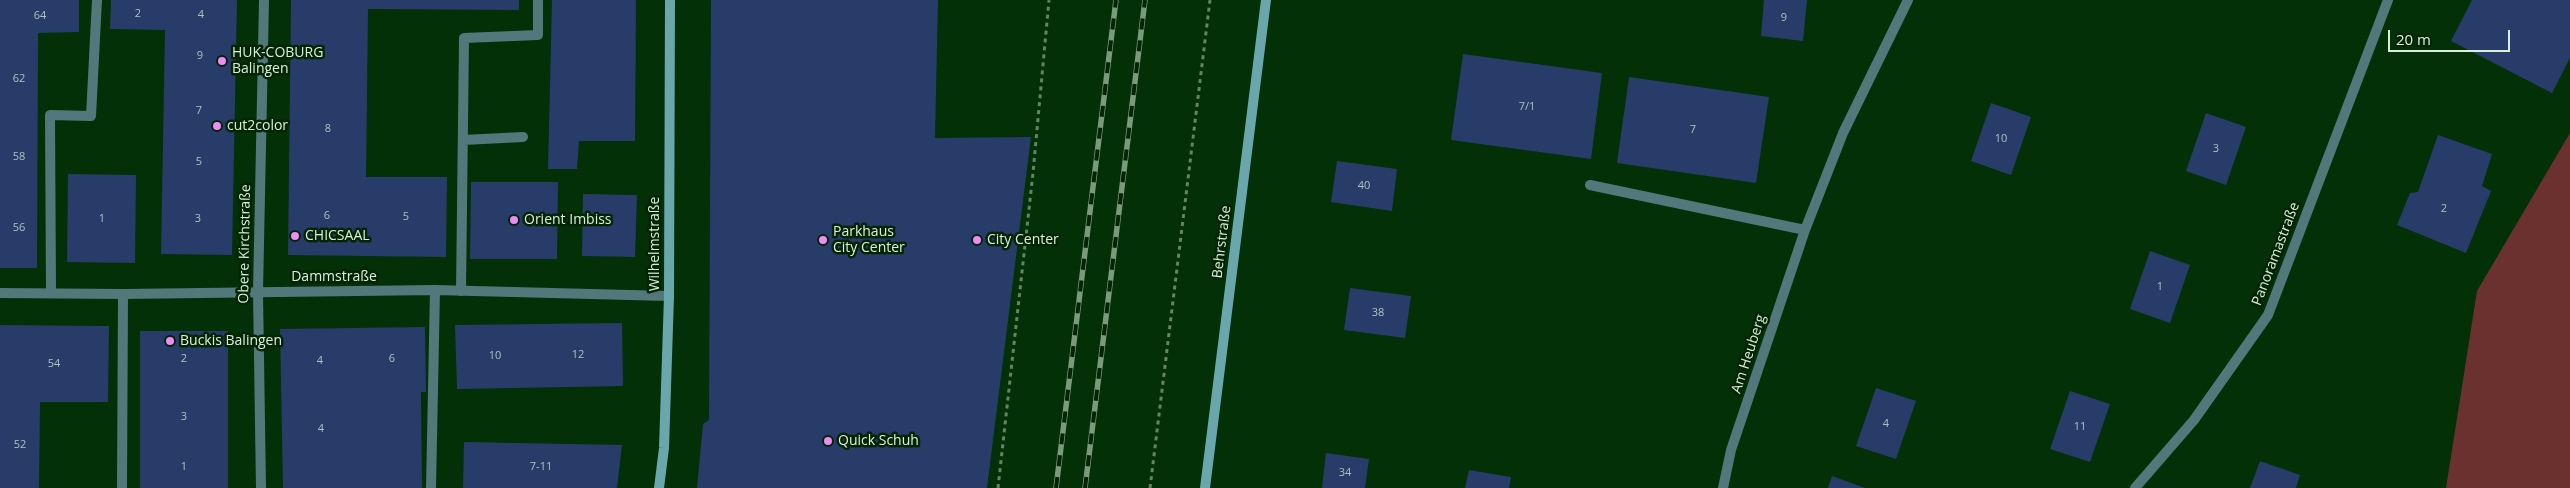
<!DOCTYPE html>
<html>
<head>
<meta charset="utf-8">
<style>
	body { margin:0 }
	#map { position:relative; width:2570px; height:488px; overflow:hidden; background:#033006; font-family:"Open Sans",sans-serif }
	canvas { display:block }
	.scale { position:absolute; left:2388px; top:30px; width:122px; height:22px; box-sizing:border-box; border:2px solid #d9f0d7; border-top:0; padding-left:6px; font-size:15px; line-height:18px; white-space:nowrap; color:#d9f0d7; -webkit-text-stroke:4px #042406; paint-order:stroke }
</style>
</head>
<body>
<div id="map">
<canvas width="2570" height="488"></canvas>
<div class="scale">20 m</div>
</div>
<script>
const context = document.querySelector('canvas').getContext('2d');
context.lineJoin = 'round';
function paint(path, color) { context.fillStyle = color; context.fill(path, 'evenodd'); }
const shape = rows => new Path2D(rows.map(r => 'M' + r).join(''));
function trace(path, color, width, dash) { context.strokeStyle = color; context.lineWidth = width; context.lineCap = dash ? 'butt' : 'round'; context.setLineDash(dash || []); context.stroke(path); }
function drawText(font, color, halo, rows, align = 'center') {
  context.font = font + ' "Open Sans",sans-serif'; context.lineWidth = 5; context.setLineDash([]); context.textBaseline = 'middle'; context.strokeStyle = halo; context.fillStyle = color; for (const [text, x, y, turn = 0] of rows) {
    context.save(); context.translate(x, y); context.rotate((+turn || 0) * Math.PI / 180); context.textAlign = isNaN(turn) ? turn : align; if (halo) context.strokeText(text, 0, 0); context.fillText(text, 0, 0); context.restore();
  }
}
const green = shape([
	[2570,133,2570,488,2446,488,2477,291]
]);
const building = shape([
	[0,0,79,0,79,32,38,33,37,268,0,268],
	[111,0,237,0,232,255,161,254,165,30,110,29],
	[291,0,519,0,519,10,368,9,366,177,447,177,446,257,288,255],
	[552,0,636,0,635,141,579,141,577,169,548,169],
	[711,0,938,0,935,138,1031,137,987,488,697,488,703,424,709,420],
	[1764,0,1807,0,1803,41,1761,36],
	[2472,0,2570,0,2570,58,2552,93,2451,41],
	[1463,54,1602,73,1591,159,1451,140],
	[1629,77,1769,97,1756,183,1617,163],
	[1991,103,2031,117,2011,175,1971,161],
	[2206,113,2246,127,2226,185,2186,171],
	[2438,135,2492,154,2482,186,2491,191,2466,253,2397,225,2410,193,2418,192],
	[1337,161,1397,169,1392,211,1331,202],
	[68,174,136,175,135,263,67,262],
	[471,182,558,182,557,259,470,259],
	[583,194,637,195,635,257,582,256],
	[2150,251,2190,265,2170,323,2130,309],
	[1350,288,1411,296,1405,338,1344,330],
	[622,323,623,386,457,389,455,325],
	[0,325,109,326,108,402,40,402,39,488,0,488],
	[425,327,426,392,421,392,422,488,283,488,280,329],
	[140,331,228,331,228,488,140,488],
	[1876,388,1916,401,1896,459,1856,446],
	[2070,391,2110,404,2090,462,2050,449],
	[464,442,622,445,617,488,463,488],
	[1326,453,1369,459,1365,488,1322,488],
	[2260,461,2300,475,2296,488,2250,488],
	[1469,470,1511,477,1509,488,1465,488],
	[1832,476,1865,488,1828,488]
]);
const path = shape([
	[998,488,1033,173,1049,0],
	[1150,488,1210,0]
]);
const lane = shape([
	[463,140,523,137],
	[461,291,464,38,538,35,538,0],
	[51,292,50,115,91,116,97,0],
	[122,488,123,294],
	[431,488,435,290]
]);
const street = shape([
	[1590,185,1805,230],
	[0,293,123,294,435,290,669,296],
	[261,488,258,292,264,0],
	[1723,488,1731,450,1805,230,1843,133,1908,0],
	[2135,488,2194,420,2268,315,2388,0]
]);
const secondary = shape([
	[659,488,664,448,669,296,670,0],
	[1205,488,1266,0]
]);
const rail = shape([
	[1056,488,1116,0],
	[1085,488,1145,0]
]);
const markers = [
	[222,61,5,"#ee8bf7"],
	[217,126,5,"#ee8bf7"],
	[514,220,5,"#ee8bf7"],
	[295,236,5,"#ee8bf7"],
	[823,240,5,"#ee8bf7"],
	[977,240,5,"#ee8bf7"],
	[170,341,5,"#ee8bf7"],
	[828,441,5,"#ee8bf7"]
];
const numberNames = [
	["2",138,14],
	["4",201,15],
	["64",40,16],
	["9",1784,18],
	["9",200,56],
	["62",19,79],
	["7/1",1527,107],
	["7",199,111],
	["8",328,129],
	["7",1693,130],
	["10",2001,139],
	["3",2216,149],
	["58",19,157],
	["5",199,162],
	["40",1364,186],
	["2",2444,209],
	["6",327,216],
	["5",406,217],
	["1",102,219],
	["3",198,219],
	["56",19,228],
	["1",2160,287],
	["38",1378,313],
	["12",578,355],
	["10",495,356],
	["2",184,359],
	["6",392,359],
	["4",320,361],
	["54",54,364],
	["3",184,417],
	["4",1886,424],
	["11",2080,427],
	["4",321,429],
	["52",20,445],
	["1",184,467],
	["7-11",541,467],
	["34",1345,473]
];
const poiNames = [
	["HUK-COBURG",232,53],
	["Balingen",232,69],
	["cut2color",227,126],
	["Orient Imbiss",524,220],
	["Parkhaus",833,232],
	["City Center",833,248],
	["CHICSAAL",305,236],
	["City Center",987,240],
	["Buckis Balingen",180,341],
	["Quick Schuh",838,441]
];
const streetNames = [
	["Behrstraße",1222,242,-83],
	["Obere Kirchstraße",245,244,-89],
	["Wilhelmstraße",655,244,-90],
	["Panoramastraße",2276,254,-69],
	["Dammstraße",334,277],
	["Am Heuberg",1749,354,-72]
];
paint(green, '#6b312f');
paint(building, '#273c69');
trace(path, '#628563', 3, [4, 4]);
trace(lane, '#53787c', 10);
trace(street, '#53787c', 10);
trace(secondary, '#6aa7ad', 10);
trace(rail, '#7a9b7a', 5.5);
trace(rail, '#042406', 4, [11]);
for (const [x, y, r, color] of markers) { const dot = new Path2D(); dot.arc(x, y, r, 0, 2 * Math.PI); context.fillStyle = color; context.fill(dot); trace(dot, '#042406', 2); }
drawText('11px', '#acc3bc', null, numberNames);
drawText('14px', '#d9f0d7', '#042406', poiNames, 'left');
drawText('14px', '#d9f0d7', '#042406', streetNames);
</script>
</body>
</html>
